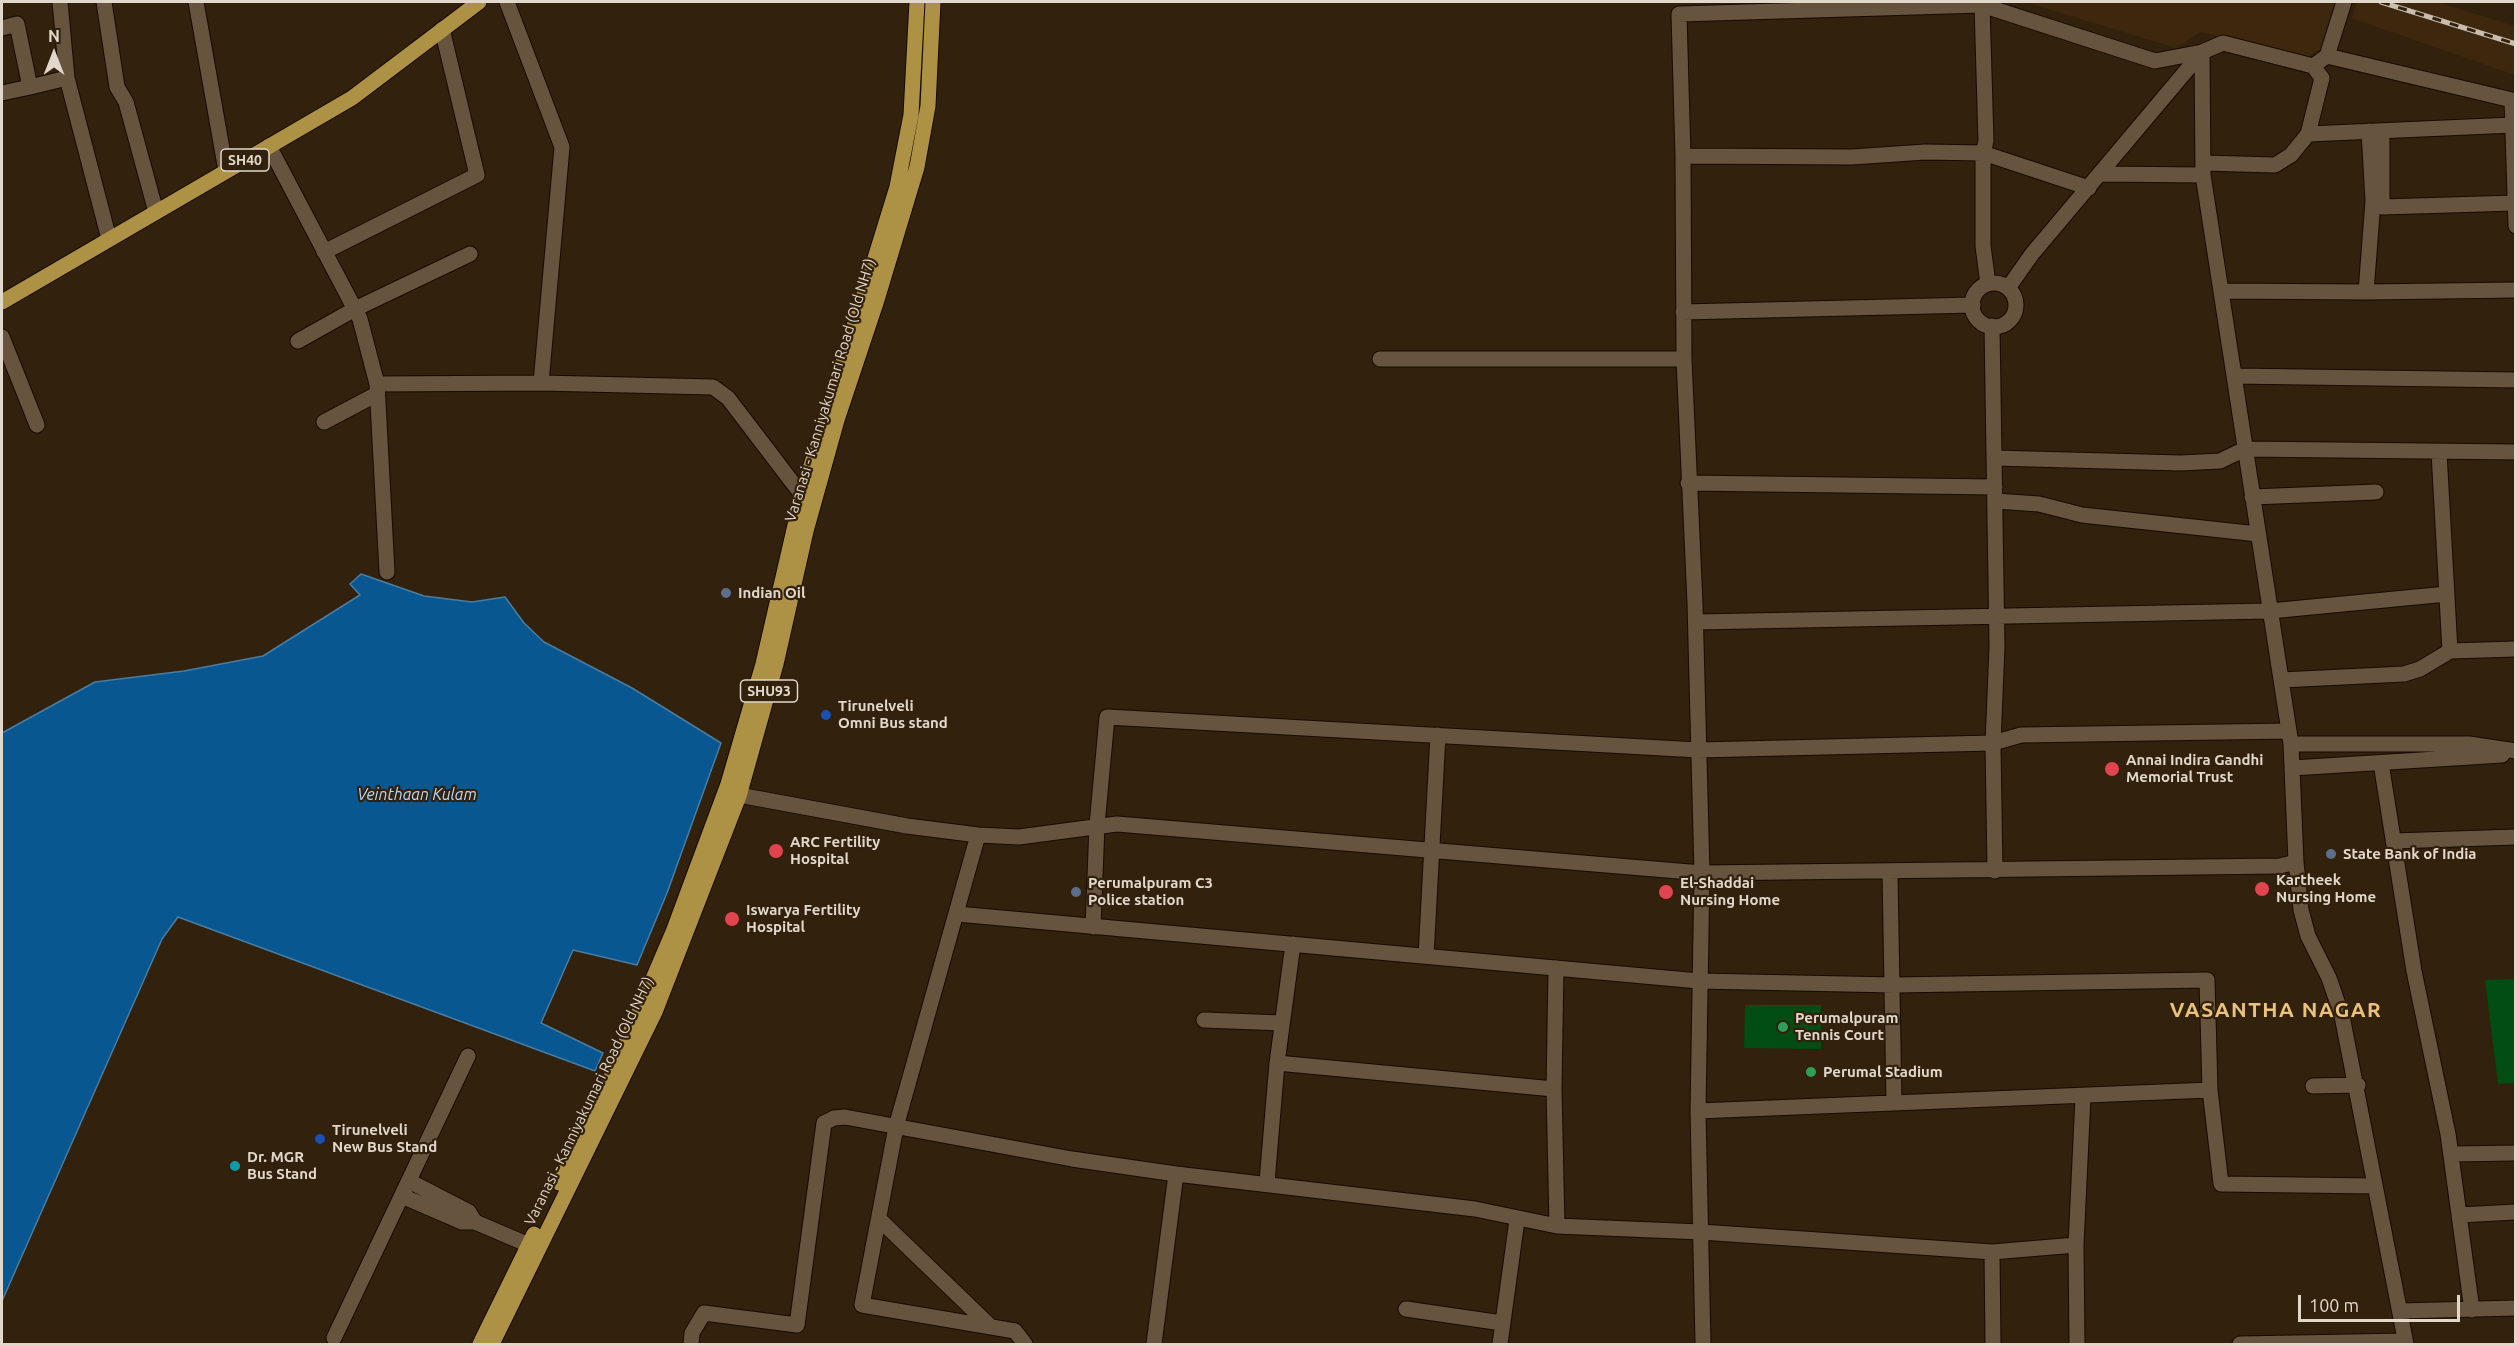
<!DOCTYPE html>
<html>
<head>
<meta charset="utf-8">
<style>
	body { margin:0 }
	#map { position:relative; width:2517px; height:1346px; overflow:hidden; background:#32210d; font-family:Ubuntu,sans-serif }
	canvas { display:block }
	.frame { position:absolute; inset:0; border:3px solid #e2d7cb; pointer-events:none }
	.north { position:absolute; left:24px; top:24px; width:60px; height:60px; -webkit-text-stroke:4px #32210d; paint-order:stroke; rotate:0deg; font-size:16px; font-weight:700; line-height:24px; text-align:center; color:#e2d7cb }
	.north::after { content:''; display:block; margin:auto; width:21px; height:27px; background:#e2d7cb; clip-path:polygon(50% 0,100% 100%,50% 72%,0 100%) }
	.scale { position:absolute; left:2298px; top:1295px; width:162px; height:27px; box-sizing:border-box; border:3px solid #e2d7cb; border-top:0; padding-left:8px; font-size:18px; line-height:21px; white-space:nowrap; color:#e2d7cb; -webkit-text-stroke:4px #32210d; paint-order:stroke }
</style>
</head>
<body>
<div id="map">
<canvas width="2517" height="1346"></canvas>
<div class="frame"></div>
<div class="north">N</div>
<div class="scale">100 m</div>
</div>
<script>
const context = document.querySelector('canvas').getContext('2d');
context.lineJoin = 'round';
function paint(path, color) { context.fillStyle = color; context.fill(path, 'evenodd'); }
const shape = rows => new Path2D(rows.map(r => 'M' + r).join(''));
function trace(path, color, width, dash) { context.strokeStyle = color; context.lineWidth = width; context.lineCap = dash ? 'butt' : 'round'; context.setLineDash(dash || []); context.stroke(path); }
function drawText(font, color, halo, rows, align = 'center') {
  context.font = font + ' Ubuntu,sans-serif'; context.lineWidth = 4.5; context.setLineDash([]); context.textBaseline = 'middle'; context.strokeStyle = halo; context.fillStyle = color; for (const [text, x, y, turn = 0] of rows) {
    context.save(); context.translate(x, y); context.rotate((+turn || 0) * Math.PI / 180); context.textAlign = isNaN(turn) ? turn : align; if (halo) context.strokeText(text, 0, 0); context.fillText(text, 0, 0); context.restore();
  }
}
const built = shape([
	[2025,2,2337,2,2322,48,2308,57,2200,32,2176,48],
	[2358,2,2437,2,2515,26,2515,75,2351,18]
]);
const green = shape([
	[2515,979,2515,1083,2498,1084,2485,980],
	[1745,1005,1821,1005,1821,1049,1744,1048]
]);
const water = shape([
	[361,574,424,596,472,602,505,597,524,623,544,642,632,688,721,743,667,893,637,965,573,950,541,1023,603,1053,595,1071,178,917,162,939,2,1301,2,733,95,682,184,671,263,656,360,595,350,584,361,574]
]);
const minor = shape([
	[60,2,67,78],
	[104,2,117,87,126,102,156,212],
	[196,2,226,171],
	[1982,5,1986,141,1983,153,1983,246,1988,284],
	[2,28,17,24,30,87,67,78,109,239],
	[2327,56,2516,101],
	[2313,66,2322,78,2308,134,2513,125],
	[2,93,30,87],
	[2512,100,2516,226],
	[2382,131,2382,207,2515,203],
	[269,146,360,319,377,384,387,572],
	[1683,156,1852,157,1925,152,1983,153,2089,188],
	[2203,163,2275,165,2291,155,2308,134],
	[2100,174,2203,175],
	[324,252,477,175,442,29],
	'1972 305a22 22 0 1 1 44 0a22 22 0 1 1-44 0Z',
	[2008,288,2032,254,2202,52,2223,43,2313,66,2327,56,2344,2],
	[2221,291,2366,292,2373,201,2369,131],
	[2366,292,2516,290],
	[1683,312,1973,305],
	[1992,326,1997,647,1993,743,1995,871],
	[2,337,37,425],
	[298,341,355,309,470,254],
	[1380,359,1684,359],
	[2234,376,2516,380],
	[541,383,713,387,728,398,802,495,812,501],
	[377,384,541,383,562,147,507,2],
	[324,422,377,394],
	[2439,452,2450,651,2516,649],
	[1994,458,2181,463,2220,461,2245,449,2516,452],
	[1688,483,1995,487],
	[2252,497,2376,492],
	[1995,501,2039,504,2082,515,2258,534],
	[1696,622,2270,611,2447,594],
	[2281,680,2404,674,2420,669,2450,651],
	[2291,744,2469,744,2516,751],
	[2381,763,2414,971,2448,1134,2472,1310],
	[2292,768,2502,755],
	[728,793,907,826,978,835,1019,837,1117,824,1702,873,2280,866,2296,862],
	[978,835,896,1127,862,1305,1015,1331,1025,1344],
	[2393,841,2516,837],
	[1890,873,1894,1103],
	[957,914,1699,981,1894,985,2207,980,2210,1090,2221,1184,2375,1186],
	[1093,927,1097,825,1107,717,1698,750,1993,743,2021,735,2289,731],
	[1426,956,1438,735],
	[1556,968,1554,1089,1557,1226],
	[1204,1020,1282,1023],
	[1277,1063,1554,1089],
	[2313,1086,2358,1085],
	[1698,1111,2210,1090],
	[2451,1154,2516,1153],
	[409,1181,469,1212,475,1222],
	[1267,1182,1277,1063,1293,944],
	[402,1196,462,1222,475,1222,529,1245],
	[2459,1215,2516,1212],
	[879,1219,991,1327],
	[1992,1252,2076,1245],
	[1406,1309,1502,1323],
	[2400,1311,2516,1308],
	[334,1338,468,1056],
	[691,1344,692,1333,704,1313,797,1325,824,1123,834,1118,845,1117,1072,1159,1176,1174],
	[1154,1344,1176,1174,1475,1209,1557,1226,1701,1232,1992,1252,1993,1344],
	[1500,1344,1517,1220],
	[1703,1344,1698,1111,1702,873,1695,603,1684,359,1683,156,1679,14,1982,5,2155,61,2202,52,2203,175,2291,744,2296,862,2301,910,2308,936,2329,978,2342,1016,2406,1344],
	[2077,1344,2076,1245,2083,1097],
	[2240,1344,2405,1341]
]);
const major = shape([
	[2,302,352,98,479,2],
	[559,1183,611,1077,673,932,728,784,763,664,802,495,897,187,911,115,917,2],
	[480,1344,534,1234],
	[492,1344,655,1012,739,796,776,664,806,531,837,420,876,303,917,167,928,106,933,2]
]);
const rail = shape([
	[2381,2,2516,44]
]);
const markers = [
	[726,593,6,"#5c6f8a"],
	[826,715,6,"#1a4fb4"],
	[2112,769,8,"#e0444e"],
	[776,851,8,"#e0444e"],
	[2331,854,6,"#5c6f8a"],
	[2262,889,8,"#e0444e"],
	[1076,892,6,"#5c6f8a"],
	[1666,892,8,"#e0444e"],
	[732,919,8,"#e0444e"],
	[1783,1027,6,"#2e9e5b"],
	[1811,1072,6,"#2e9e5b"],
	[320,1139,6,"#1a4fb4"],
	[235,1166,6,"#0f9aa8"]
];
const shields = [
	[245,160,48],
	[769,691,57]
];
const shieldNames = [
	["SH40",245,160],
	["SHU93",769,691]
];
const streetNames = [
	["Varanasi - Kanniyakumari Road (Old NH7)",830,390,-73],
	["Varanasi - Kanniyakumari Road (Old NH7)",589,1101,-64]
];
const poiNames = [
	["Indian Oil",738,593],
	["Tirunelveli",838,706],
	["Omni Bus stand",838,723],
	["Annai Indira Gandhi",2126,760],
	["Memorial Trust",2126,777],
	["ARC Fertility",790,842],
	["Hospital",790,859],
	["State Bank of India",2343,854],
	["Kartheek",2276,880],
	["Nursing Home",2276,897],
	["Perumalpuram C3",1088,883],
	["Police station",1088,900],
	["El-Shaddai",1680,883],
	["Nursing Home",1680,900],
	["Iswarya Fertility",746,910],
	["Hospital",746,927],
	["Perumalpuram",1795,1018],
	["Tennis Court",1795,1035],
	["Perumal Stadium",1823,1072],
	["Tirunelveli",332,1130],
	["New Bus Stand",332,1147],
	["Dr. MGR",247,1157],
	["Bus Stand",247,1174]
];
const waterNames = [
	["Veinthaan Kulam",417,795]
];
const districtNames = [
	["VASANTHA NAGAR",2276,1010]
];
paint(built, '#3d280d');
paint(green, '#014d13');
paint(water, '#085790');
trace(water, '#497da2', 1.5);
trace(minor, '#190a00', 17);
trace(major, '#190a00', 17);
trace(minor, '#67543f', 15);
trace(major, '#ad9246', 15);
trace(rail, '#c9bdaf', 5);
trace(rail, '#32210d', 3, [9]);
for (const [x, y, r, color] of markers) { const dot = new Path2D(); dot.arc(x, y, r, 0, 2 * Math.PI); context.fillStyle = color; context.fill(dot); trace(dot, '#32210d', 2); }
for (const [x, y, w] of shields) { const box = new Path2D(); box.roundRect(x - w / 2, y - 11, w, 22, 4.5); context.fillStyle = '#32210d'; context.fill(box); trace(box, '#e2d7cb', 1.5); }
drawText('bold 14px', '#e2d7cb', null, shieldNames);
drawText('15px', '#e2d7cb', '#32210d', streetNames);
drawText('bold 15px', '#e2d7cb', '#32210d', poiNames, 'left');
drawText('italic 16px', '#b7d9fa', '#32210d', waterNames);
context.letterSpacing = '1.5px';
drawText('bold 21px', '#eac27c', '#32210d', districtNames);
context.letterSpacing = '0px';
</script>
</body>
</html>
